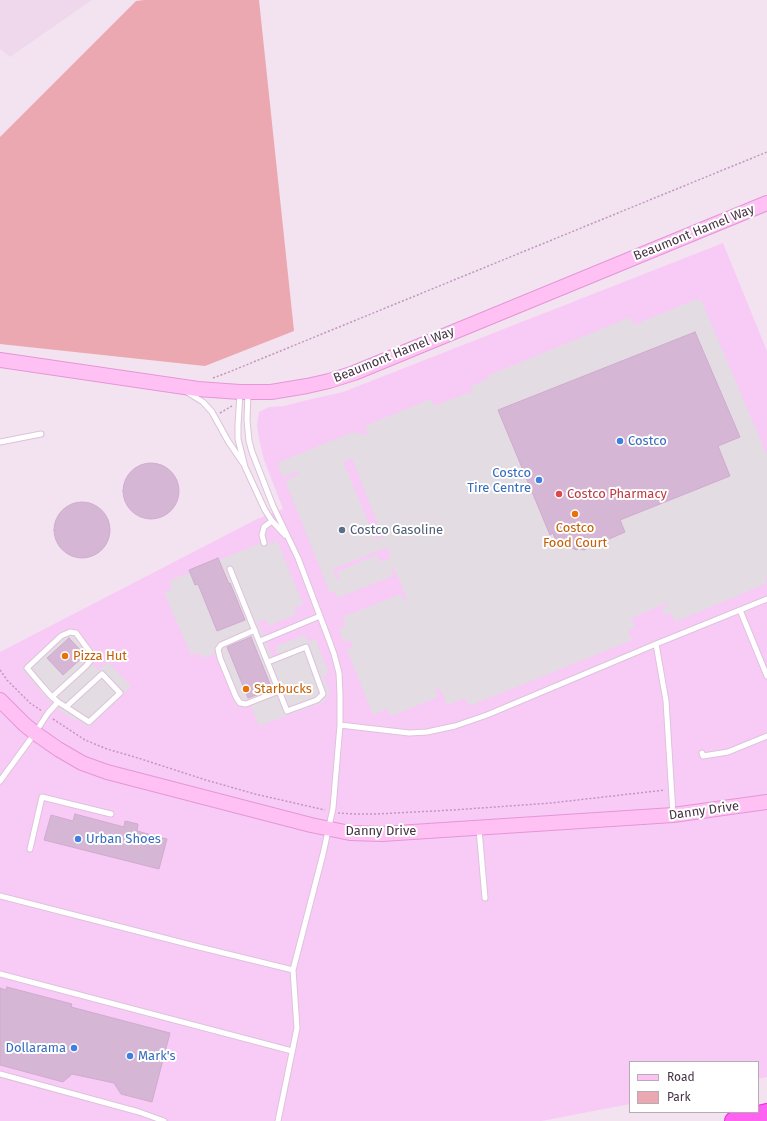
<!DOCTYPE html>
<html>
<head>
<meta charset="utf-8">
<style>
	body { margin:0 }
	#map { position:relative; width:767px; height:1121px; overflow:hidden; background:#f3e3f1; font-family:"Fira Sans",sans-serif }
	canvas { display:block }
	.legend { position:absolute; left:629px; top:1061px; width:130px; height:52px; box-sizing:border-box; background:#fff; border:1px solid #b5adb5; margin:0; padding:5px 7px; list-style:none; font-size:12px; color:#453345 }
	.legend li { display:flex; align-items:center; gap:8px; height:20px }
	.legend b { width:20px; border:1px solid #b5adb5 }
</style>
</head>
<body>
<div id="map">
<canvas width="767" height="1121"></canvas>
<ul class="legend">
<li><b style="height:5px;background:#ffc1f4"></b>Road</li>
<li><b style="height:11px;background:#eba8b0"></b>Park</li>
</ul>
</div>
<script>
const context = document.querySelector('canvas').getContext('2d');
context.lineJoin = 'round';
function paint(path, color) { context.fillStyle = color; context.fill(path, 'evenodd'); }
const shape = rows => new Path2D(rows.map(r => 'M' + r).join(''));
function trace(path, color, width, dash) { context.strokeStyle = color; context.lineWidth = width; context.lineCap = dash ? 'butt' : 'round'; context.setLineDash(dash || []); context.stroke(path); }
function drawText(font, color, halo, rows, align = 'center') {
  context.font = font + ' "Fira Sans",sans-serif'; context.lineWidth = 4; context.setLineDash([]); context.textBaseline = 'middle'; context.strokeStyle = halo; context.fillStyle = color; for (const [text, x, y, turn = 0] of rows) {
    context.save(); context.translate(x, y); context.rotate((+turn || 0) * Math.PI / 180); context.textAlign = isNaN(turn) ? turn : align; if (halo) context.strokeText(text, 0, 0); context.fillText(text, 0, 0); context.restore();
  }
}
const residential = shape([
	[0,0,92,0,10,57,0,49]
]);
const commercial = shape([
	[723,243,767,351,767,1077,758,1079,758,1062,630,1062,630,1104,542,1121,0,1121,0,652,257,519,283,509,264,460,259,439,257,425,259,412,269,407,284,406,303,401,343,392]
]);
const green = shape([
	[144,0,259,0,294,331,205,366,0,344,0,137,136,1]
]);
const parking = shape([
	[697,299,701,300,767,455,767,576,766,577,767,583,675,622,672,613,665,615,662,608,668,606,667,603,631,618,635,628,628,631,632,640,469,706,465,698,447,705,442,692,438,689,435,690,438,697,391,716,387,709,373,715,347,650,353,647,350,640,344,642,339,628,346,626,343,617,401,594,403,600,407,598,394,568,391,569,393,576,337,598,335,591,330,593,287,485,287,481,289,479,299,474,297,471,283,477,277,463,353,432,364,435,368,434,365,426,431,399,434,406,473,391,471,386,488,379,487,376,631,317,634,325],
	[352,458,383,537,377,539,375,538,343,462],
	[385,548,388,549,391,558,380,562,377,555,337,572,339,579,337,580,333,569],
	[268,540,270,544,277,541,303,604,294,608,297,614,268,626,265,619,257,622,272,657,278,655,275,647,305,635,308,642,315,639,329,673,323,676,329,690,329,695,323,702,259,726,251,705,243,707,239,707,236,703,216,653,202,658,199,652,191,655,164,592,172,589,169,581],
	[66,630,73,630,79,633,94,650,95,656,93,662,92,664,98,670,108,662,131,686,90,727,61,712,45,696,22,669,61,632]
]);
const building = shape([
	[695,332,740,437,718,446,730,476,620,520,625,532,584,550,578,548,577,550,561,544,562,541,555,539,553,533,550,535,498,410,695,332],
	'123 491a28 28 0 1 1 56 0a28 28 0 1 1-56 0Z',
	'54 530a28 28 0 1 1 56 0a28 28 0 1 1-56 0Z',
	[218,558,229,584,230,583,245,620,217,631,198,584,195,585,189,570,218,558],
	[251,637,272,689,248,698,227,647,251,637],
	[69,638,85,655,63,675,47,658,69,638],
	[75,814,124,827,125,821,138,824,137,831,167,839,159,869,44,840,51,815,73,821,75,814],
	[7,987,72,1004,71,1007,170,1033,152,1102,121,1094,114,1083,72,1074,63,1082,0,1065,0,988,6,990,7,987]
]);
const path = shape([
	[213,378,229,372,767,152],
	[220,413,232,406],
	[0,670,7,680,30,703,42,711],
	[53,719,85,740,107,749,138,758,206,780,255,794,325,810],
	[338,813,354,814,376,814,453,810,551,803,665,790]
]);
const lane = shape([
	[187,392,203,402,212,412,228,441,243,463],
	[240,393,238,425,238,439,245,467,265,510,272,521,285,535],
	[248,393,247,420,249,441,252,452,273,506,298,558,329,640,334,654,339,673,340,694,340,725,333,808,323,854,293,970,297,1028,278,1121],
	[0,442,41,434],
	[264,543,262,535,264,527,272,521],
	[230,569,287,711,317,700,323,694,306,647,268,662],
	[740,610,767,676],
	[255,630,221,645,218,649,220,658,236,697,240,703,246,704,279,691],
	[260,641,320,616],
	[656,644,666,701,673,814],
	[52,697,86,666,91,660,90,652,76,633,70,632,61,636,27,668,43,687,52,697,58,702],
	[340,725,409,733,427,732,455,726,487,715,656,644,767,599],
	[702,753,703,756,728,752,767,736],
	[0,781,35,733,48,713,58,702,66,707,89,722,120,693,102,674,66,707],
	[479,829,485,898],
	[30,849,42,797,111,814],
	[0,896,195,946,293,970],
	[0,974,292,1051],
	[0,1074,139,1112,164,1121]
]);
const secondary = shape([
	[0,360,198,389,240,392,271,392,307,386,329,381,354,373,767,203],
	[0,700,24,724,35,733,58,749,82,763,107,772,311,825,350,833,382,834,673,815,767,802]
]);
const highway = shape([
	[734,1121,767,1113]
]);
const markers = [
	[620,441,4,"#3f7fe0"],
	[539,480,4,"#3f7fe0"],
	[559,494,4,"#e0444e"],
	[575,514,4,"#e8710a"],
	[342,530,4,"#5c6f8a"],
	[65,656,4,"#e8710a"],
	[246,689,4,"#e8710a"],
	[78,839,4,"#3f7fe0"],
	[74,1048,4,"#3f7fe0"],
	[130,1056,4,"#3f7fe0"]
];
const streetNames = [
	["Beaumont Hamel Way",694,233,-22],
	["Beaumont Hamel Way",394,355,-22],
	["Danny Drive",704,811,-8],
	["Danny Drive",381,831]
];
const shopNames = [
	["Costco",628,441],
	["Costco",531,473,"right"],
	["Tire Centre",531,488,"right"],
	["Urban Shoes",86,839],
	["Dollarama",66,1048,"right"],
	["Mark's",138,1056]
];
const healthNames = [
	["Costco Pharmacy",567,494]
];
const foodNames = [
	["Costco",575,528,"center"],
	["Food Court",575,543,"center"],
	["Pizza Hut",73,656],
	["Starbucks",254,689]
];
const serviceNames = [
	["Costco Gasoline",350,530]
];
paint(residential, '#efd7ec');
paint(commercial, '#f8cbf7');
paint(green, '#eba8b0');
paint(parking, '#e3dce3');
paint(building, '#d5b7d5');
trace(building, '#d1aad0', 1);
trace(lane, '#ddc2db', 7);
trace(secondary, '#e496d7', 16);
trace(highway, '#ea26df', 20);
trace(path, '#c295bf', 1.5, [2, 2]);
trace(lane, '#fff', 5);
trace(secondary, '#ffc1f4', 14);
trace(highway, '#ff62f1', 18);
for (const [x, y, r, color] of markers) { const dot = new Path2D(); dot.arc(x, y, r, 0, 2 * Math.PI); context.fillStyle = color; context.fill(dot); trace(dot, '#fff', 1.5); }
drawText('13px', '#453345', '#fff', streetNames);
drawText('13px', '#366cbe', '#fff', shopNames, 'left');
drawText('13px', '#be3a42', '#fff', healthNames, 'left');
drawText('13px', '#c56008', '#fff', foodNames, 'left');
drawText('13px', '#4e5e75', '#fff', serviceNames, 'left');
</script>
</body>
</html>
